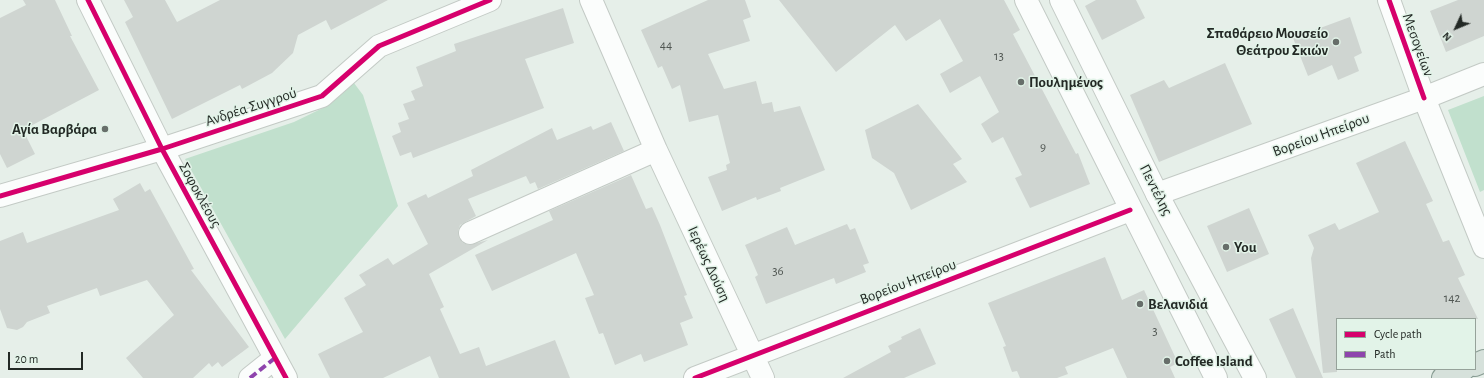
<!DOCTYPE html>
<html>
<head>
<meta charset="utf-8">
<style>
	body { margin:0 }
	#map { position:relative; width:1484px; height:378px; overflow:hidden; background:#e6efe9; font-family:"Alegreya Sans",sans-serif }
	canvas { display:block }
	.legend { position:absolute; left:1336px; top:318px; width:140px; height:52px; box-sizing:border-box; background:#e2f3e8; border:1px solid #96a29a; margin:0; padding:5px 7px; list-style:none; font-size:12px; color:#232925 }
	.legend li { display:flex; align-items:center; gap:8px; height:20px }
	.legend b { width:20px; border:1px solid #96a29a }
	.north { position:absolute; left:1436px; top:8px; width:40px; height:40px; -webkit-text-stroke:3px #e2f3e8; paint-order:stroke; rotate:226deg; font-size:11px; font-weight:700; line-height:16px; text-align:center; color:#232925 }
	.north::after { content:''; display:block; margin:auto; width:14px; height:18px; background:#232925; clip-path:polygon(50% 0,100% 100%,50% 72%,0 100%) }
	.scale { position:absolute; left:8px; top:352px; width:75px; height:18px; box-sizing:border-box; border:2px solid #232925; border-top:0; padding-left:5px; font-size:12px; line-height:14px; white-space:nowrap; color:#232925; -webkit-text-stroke:3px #e2f3e8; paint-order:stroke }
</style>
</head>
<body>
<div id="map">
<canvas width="1484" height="378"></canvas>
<ul class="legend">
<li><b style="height:5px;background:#d6006c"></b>Cycle path</li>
<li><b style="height:5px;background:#8e44ad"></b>Path</li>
</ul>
<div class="north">N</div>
<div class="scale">20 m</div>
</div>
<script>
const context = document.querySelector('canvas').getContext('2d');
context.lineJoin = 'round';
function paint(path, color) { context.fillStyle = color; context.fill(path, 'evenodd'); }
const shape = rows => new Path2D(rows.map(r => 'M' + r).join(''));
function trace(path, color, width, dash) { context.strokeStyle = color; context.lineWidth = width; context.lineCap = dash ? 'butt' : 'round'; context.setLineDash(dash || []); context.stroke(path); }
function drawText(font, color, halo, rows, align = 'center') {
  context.font = font + ' "Alegreya Sans",sans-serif'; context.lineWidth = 3; context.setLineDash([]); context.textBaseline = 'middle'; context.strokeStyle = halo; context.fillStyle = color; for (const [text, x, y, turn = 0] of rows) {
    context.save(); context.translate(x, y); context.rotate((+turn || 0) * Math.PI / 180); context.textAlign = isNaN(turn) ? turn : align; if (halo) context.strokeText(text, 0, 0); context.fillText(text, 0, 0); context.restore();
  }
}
const green = shape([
	[354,83,363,95,398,206,285,339,185,159,294,122,329,105],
	[1484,96,1484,190,1480,192,1448,110]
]);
const building = shape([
	[23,0,55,0,72,36,70,36,99,90,23,130,35,154,7,168,0,154,0,18,26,5],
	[124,0,165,0,177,22,220,0,388,0,331,30,326,20,298,35,293,53,272,73,242,89,240,85,172,119,125,22,133,17],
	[708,0,745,0,751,17,743,20,750,41,708,54,724,89,756,81,762,104,772,102,774,112,800,106,825,170,780,188,781,191,757,200,756,197,722,211,708,177,727,170,726,165,730,163,718,115,689,122,680,85,672,89,662,66,658,68,641,30],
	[779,0,1004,0,1020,30,1013,34,1076,154,1078,153,1090,184,1030,208,1015,178,1022,175,1003,137,992,143,981,124,999,112,980,76,950,93,940,74,963,61,940,19,906,41,895,25,836,72],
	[1096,0,1136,0,1145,18,1102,40,1085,6],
	[1458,0,1484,0,1484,36,1446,52,1430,11],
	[563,8,574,43,525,59,544,108,413,158,411,152,400,156,392,136,401,132,398,123,409,119,403,104,415,100,411,91,423,86,416,67,456,51,454,44],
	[1350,17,1362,53,1354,57,1359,71,1338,80,1332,65,1308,76,1293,38],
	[1225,63,1252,124,1159,162,1130,95,1164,80,1169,88],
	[918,104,962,159,953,164,967,182,911,210,894,173,872,158,865,130],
	[611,122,624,151,538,189,535,182,530,184,526,176,468,199,476,216,460,225,458,231,459,238,463,243,469,245,488,240,429,274,444,307,440,309,460,354,479,347,486,366,555,340,570,378,439,378,430,356,383,378,330,378,318,354,363,332,344,298,366,285,359,275,388,258,393,265,428,244,407,203,426,194,428,198,473,176,471,170,552,128,557,140,591,126,593,130],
	[1405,141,1433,201,1426,204,1443,242,1449,240,1465,275,1458,278,1478,319,1337,319,1337,372,1323,373,1311,258,1314,248,1308,235,1335,223,1339,230,1379,212,1356,163],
	[631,175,646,209,652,207,660,225,687,295,684,296,693,318,680,323,688,345,644,362,641,354,615,365,603,333,599,334,585,298,594,295,576,253,492,291,475,255,553,220,549,211],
	[140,183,145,192,150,189,194,269,191,270,249,347,222,367,218,362,212,367,209,363,193,378,143,378,126,358,174,315,147,280,100,296,97,288,47,306,50,313,27,322,23,327,17,330,7,328,0,309,0,241,23,232,27,243,119,210,113,199],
	[1249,208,1269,254,1227,272,1207,226],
	[847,224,850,230,855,228,869,263,863,265,866,272,836,284,834,278,766,304,755,277,758,275,745,245,787,227,795,245],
	[1105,257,1122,300,1144,290,1178,363,1170,367,1175,378,1127,378,1113,348,1065,367,1068,374,1057,378,1020,378,1017,371,1012,372,1003,347,1006,346,988,303],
	[1293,308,1323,378,1296,378,1269,319],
	[920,328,936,364,904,378,843,378,891,352,888,346,902,339,901,337]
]);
const street = shape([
	[88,0,162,149,286,378],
	[591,0,656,150,763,378],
	[1157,194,1424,98,1484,74],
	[0,196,162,149,322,96,379,46,490,0],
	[470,233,656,150],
	[250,378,275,358],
	[695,378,1130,210]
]);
const secondary = shape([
	[1026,0,1216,378],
	[1061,0,1157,194,1255,378],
	[1389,0,1424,98,1484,247]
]);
const primary = shape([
	[1475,365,1484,361],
	[1443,378,1464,369]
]);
const quiet = shape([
	[250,378,275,358]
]);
const cycleway = shape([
	[88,0,162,149,286,378],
	[1389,0,1424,98],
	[0,196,162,149,322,96,379,46,490,0],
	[695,378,1130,210]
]);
const markers = [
	[1336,42,4,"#676e6a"],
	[1021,82,4,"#676e6a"],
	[105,129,4,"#676e6a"],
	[1226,247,4,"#676e6a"],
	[1140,304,4,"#676e6a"],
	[1167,361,4,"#676e6a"]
];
const numberNames = [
	["44",666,45],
	["13",999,56],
	["9",1043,147],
	["36",778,271],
	["142",1452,298],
	["3",1155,331]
];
const poiNames = [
	["Σπαθάρειο Μουσείο",1328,33,"right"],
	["Θεάτρου Σκιών",1328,50,"right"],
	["Πουλημένος",1029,82],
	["Αγία Βαρβάρα",97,129,"right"],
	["You",1234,247],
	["Βελανιδιά",1148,304],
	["Coffee Island",1175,361]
];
const streetNames = [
	["Μεσογείων",1418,45,70],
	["Ανδρέα Συγγρού",251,107,-18],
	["Βορείου Ηπείρου",1321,135,-20],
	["Πεντέλης",1156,190,63],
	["Σοφοκλέους",200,195,61],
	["Ιερέως Δούση",709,264,65],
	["Βορείου Ηπείρου",908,282,-21]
];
paint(green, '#c1e0cd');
paint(building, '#cfd5d1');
trace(street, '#c3cac5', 24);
trace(secondary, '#c3cac5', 24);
trace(primary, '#889c93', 24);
trace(street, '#fbfdfc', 22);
trace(secondary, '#fbfdfc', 22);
trace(primary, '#d6e1db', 22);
trace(quiet, '#8e44ad', 4, [8, 4]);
trace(cycleway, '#d6006c', 5);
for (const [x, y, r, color] of markers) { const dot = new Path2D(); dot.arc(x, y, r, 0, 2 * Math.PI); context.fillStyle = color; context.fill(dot); trace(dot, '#e2f3e8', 1.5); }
drawText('13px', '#505652', null, numberNames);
drawText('bold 15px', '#232925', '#e2f3e8', poiNames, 'left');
drawText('15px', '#232925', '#e2f3e8', streetNames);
</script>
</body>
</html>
